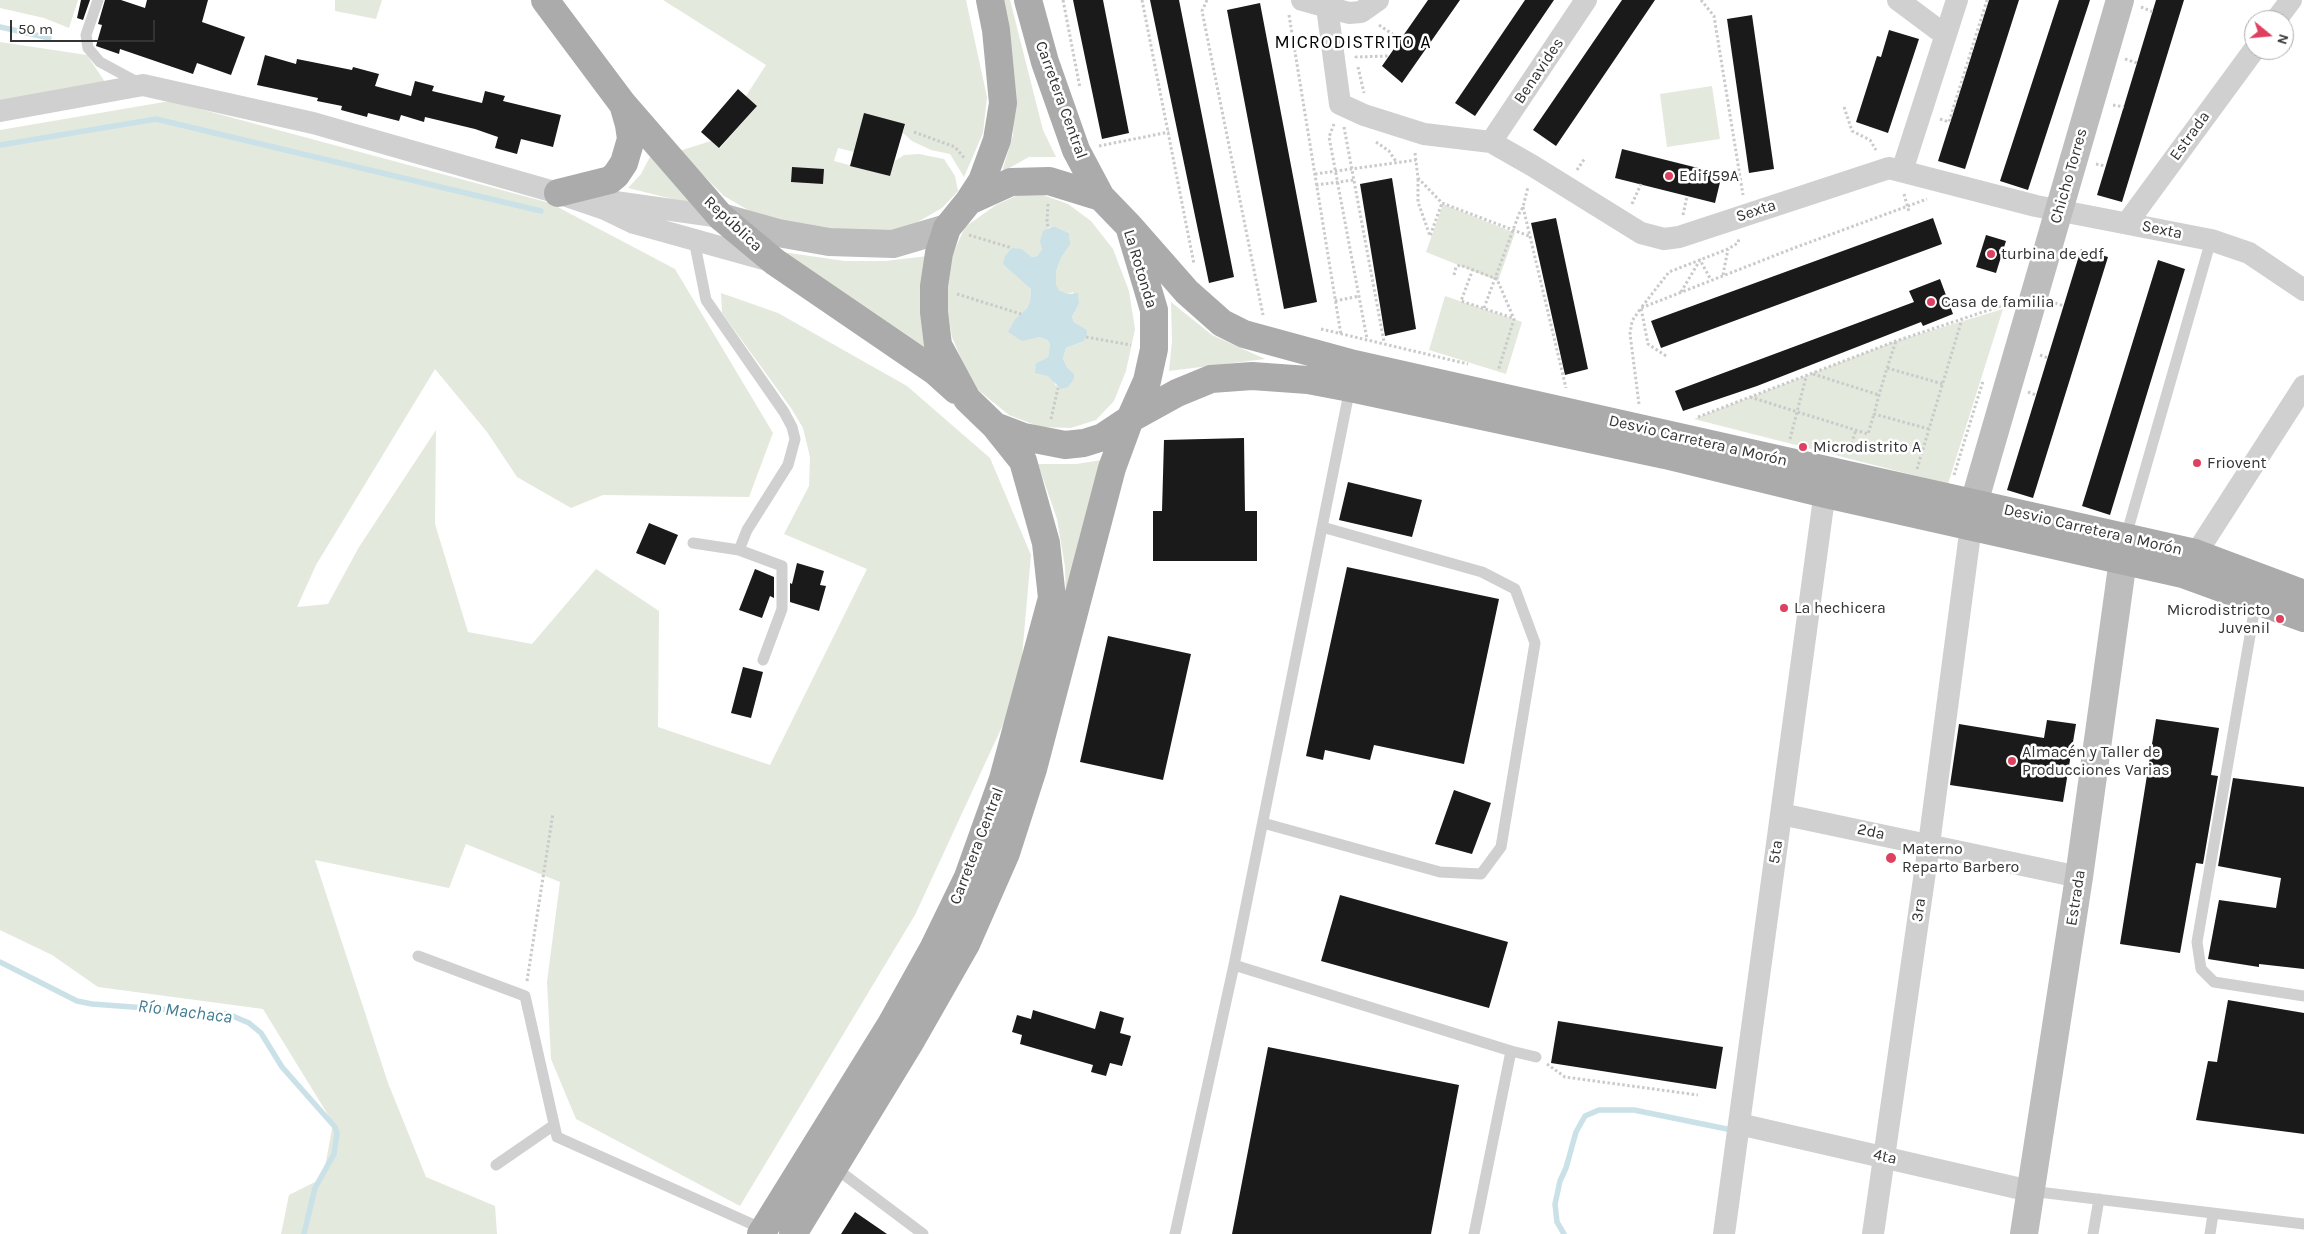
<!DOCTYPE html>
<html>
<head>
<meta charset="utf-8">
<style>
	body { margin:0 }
	#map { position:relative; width:2304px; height:1234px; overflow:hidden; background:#fff; font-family:Karla,sans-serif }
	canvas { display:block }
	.north { position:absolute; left:2244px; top:10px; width:50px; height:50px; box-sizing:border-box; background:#fff; border:1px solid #adadad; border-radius:50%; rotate:107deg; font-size:14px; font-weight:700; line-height:20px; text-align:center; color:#333 }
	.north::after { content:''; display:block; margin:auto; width:18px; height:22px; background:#de415f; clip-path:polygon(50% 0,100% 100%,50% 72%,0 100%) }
	.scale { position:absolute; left:10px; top:20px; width:145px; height:22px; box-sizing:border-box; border:2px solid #333; border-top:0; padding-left:6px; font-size:15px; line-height:18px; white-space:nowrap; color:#333; -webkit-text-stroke:4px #fff; paint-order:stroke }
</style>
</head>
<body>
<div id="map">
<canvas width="2304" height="1234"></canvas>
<div class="north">N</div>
<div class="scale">50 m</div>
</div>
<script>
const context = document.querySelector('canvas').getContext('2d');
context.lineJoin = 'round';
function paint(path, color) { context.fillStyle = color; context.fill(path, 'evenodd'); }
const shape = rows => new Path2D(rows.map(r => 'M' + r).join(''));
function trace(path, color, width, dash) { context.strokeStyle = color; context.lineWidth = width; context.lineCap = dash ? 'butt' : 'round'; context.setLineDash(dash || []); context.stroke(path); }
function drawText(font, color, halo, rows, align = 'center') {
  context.font = font + ' Karla,sans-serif'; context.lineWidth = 5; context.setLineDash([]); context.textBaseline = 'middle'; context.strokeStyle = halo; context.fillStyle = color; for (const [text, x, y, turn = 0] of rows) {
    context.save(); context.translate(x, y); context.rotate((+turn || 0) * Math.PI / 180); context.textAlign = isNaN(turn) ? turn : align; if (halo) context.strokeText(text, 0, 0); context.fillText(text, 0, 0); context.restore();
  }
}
const green = shape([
	[0,0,78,0,69,28,44,18,0,8],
	[335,0,382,0,376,19,335,11],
	[663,0,966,0,987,97,983,133,964,177,950,154,931,150,912,141,903,133,905,124,854,152,838,148,834,161,890,176,895,161,904,155,919,154,944,159,955,176,958,191,942,208,902,231,848,236,755,214,724,196,679,151,711,141,720,148,757,106,746,96,766,65],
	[1003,0,1010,0,1043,130,1056,157,1029,157,1002,172,1013,135,1015,89,1010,34],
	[0,42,87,55,105,82,0,104],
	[1712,86,1720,139,1667,147,1660,94],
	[170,101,550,203,675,269,773,433,749,497,603,495,571,508,517,477,487,432,435,369,316,565,297,607,328,604,359,547,436,430,435,524,468,632,532,644,596,569,659,611,658,727,770,765,867,569,784,534,809,486,810,457,803,428,791,408,722,313,721,293,778,313,907,386,990,458,1031,555,1019,690,915,915,740,1206,576,1119,551,1059,547,982,560,882,466,844,449,888,315,860,388,1083,426,1177,495,1206,497,1234,281,1234,289,1195,323,1178,333,1123,263,1009,98,987,52,955,0,930,0,130],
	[653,151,697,205,628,188,641,174],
	[1018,195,1043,195,1068,204,1091,221,1113,249,1129,291,1135,329,1126,371,1114,401,1096,420,1071,428,1040,427,1009,415,972,385,952,337,945,296,948,265,965,227,996,205],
	[1054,226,1069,233,1070,241,1070,245,1061,258,1056,272,1056,286,1059,290,1068,294,1073,292,1079,304,1072,317,1074,322,1086,329,1084,341,1066,348,1063,359,1067,367,1071,371,1056,386,1053,380,1036,363,1048,357,1050,344,1047,340,1039,337,1016,337,1010,332,1015,319,1027,308,1030,301,1031,289,1020,277,1022,249,1032,257,1037,256,1042,249,1048,228],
	[1443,204,1515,233,1498,281,1426,252],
	[775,251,845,261,885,261,928,256,931,352],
	[1445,296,1522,322,1506,374,1429,350],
	[1171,302,1212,335,1265,359,1169,371,1172,341],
	[2003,309,1948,484,1694,419,1896,341],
	[1102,460,1066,603,1065,567,1057,519,1038,464,1076,464]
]);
const water = shape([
	[1054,226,1069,233,1070,241,1070,245,1061,258,1056,272,1056,285,1059,290,1068,294,1078,293,1079,304,1072,317,1074,322,1086,329,1087,333,1084,341,1066,348,1063,359,1067,367,1074,374,1074,379,1068,387,1061,389,1048,376,1035,373,1036,363,1048,357,1050,344,1047,340,1039,337,1022,341,1008,332,1015,319,1027,308,1030,301,1031,289,1003,264,1005,256,1012,248,1022,249,1032,257,1037,256,1042,249,1040,241,1043,231]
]);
const stream = shape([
	[0,27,49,38],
	[0,145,156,119,541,211],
	[0,962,77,1001,92,1004,228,1014,249,1023,261,1033,282,1067,335,1127,337,1133,334,1154,315,1188,304,1234],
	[1564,1234,1557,1222,1555,1204,1560,1181,1566,1168,1576,1132,1585,1116,1599,1110,1634,1110,1727,1129]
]);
const building = shape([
	[81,0,90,0,83,20,77,18],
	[105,0,121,0,145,8,147,0,208,0,202,22,245,37,231,75,197,63,193,74,120,49,119,54,96,46,102,25,98,24],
	[1073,0,1103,0,1129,133,1102,139],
	[1150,0,1179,0,1234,277,1209,283],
	[1428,0,1460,0,1402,83,1382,66],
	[1525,0,1554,0,1475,116,1455,103],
	[1622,0,1655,0,1556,146,1533,130],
	[1989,0,2019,0,1965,169,1938,161],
	[2059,0,2090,0,2028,190,2000,181],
	[2156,0,2184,0,2122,202,2097,195],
	[1260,3,1317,302,1284,309,1227,10],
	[1752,15,1774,169,1749,173,1727,19],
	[1889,30,1919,39,1888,133,1856,122,1877,56,1881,57],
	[265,55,296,64,297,59,352,70,353,67,379,74,375,86,411,96,415,81,434,86,432,91,482,103,485,91,505,96,503,101,561,115,553,147,521,139,517,154,495,148,498,137,475,129,425,117,424,122,401,115,399,121,368,113,367,117,341,110,342,106,317,101,318,98,257,85],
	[738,89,757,106,719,148,701,132],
	[864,113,905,124,890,176,850,166],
	[1622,149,1722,174,1715,203,1615,178],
	[792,167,824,169,823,184,791,182],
	[1392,178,1416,329,1385,336,1360,184],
	[1556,218,1588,369,1565,375,1531,223],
	[1933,218,1942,244,1661,348,1651,321],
	[1986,235,2006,241,1996,273,1976,267],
	[2081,249,2108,257,2033,498,2007,490],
	[2158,260,2185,269,2110,515,2082,506],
	[1940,279,1953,314,1923,326,1921,322,1757,386,1683,411,1675,391,1914,302,1909,291],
	[1244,438,1245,511,1257,511,1257,561,1153,561,1153,511,1162,511,1164,440],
	[1348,482,1422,500,1412,537,1339,520],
	[649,523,678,535,665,565,636,553],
	[797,563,824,571,820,585,826,586,819,611,790,602,790,583,792,584],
	[1347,567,1499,599,1464,764,1374,745,1370,760,1325,750,1323,760,1306,756],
	[755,569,774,577,774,598,770,596,762,618,739,610],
	[1108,636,1191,654,1163,780,1080,762],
	[743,667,763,672,751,718,731,713],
	[2156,719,2219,728,2211,775,2218,776,2203,864,2196,863,2180,953,2120,944],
	[2047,720,2076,724,2063,802,1950,785,1959,724,2044,738],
	[2233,778,2304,787,2304,969,2259,964,2259,967,2208,959,2219,900,2276,908,2281,878,2218,866],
	[1454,790,1491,803,1472,854,1435,844],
	[1340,895,1508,942,1489,1008,1321,961],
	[2228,1000,2304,1013,2304,1134,2196,1120,2208,1061,2217,1062],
	[1033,1010,1095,1029,1100,1011,1124,1018,1120,1033,1131,1036,1122,1066,1110,1063,1106,1076,1091,1072,1093,1065,1020,1044,1022,1035,1012,1032,1017,1015,1031,1019],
	[1558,1021,1723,1047,1716,1089,1551,1063],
	[1268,1047,1459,1085,1431,1234,1232,1234],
	[855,1212,887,1234,841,1234]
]);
const path = shape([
	[1063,0,1080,88],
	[1142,0,1194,264],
	[1207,0,1202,11,1263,315],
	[1701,0,1714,16,1743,195],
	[2141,7,2153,12],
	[1289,15,1341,335],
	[1379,25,1400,39],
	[1356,58,1356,57,1388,56],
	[2125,59,2137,63],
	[1358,67,1364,93],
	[2113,105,2124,107],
	[1844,107,1852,131,1870,140,1876,150],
	[1940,119,1949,122,1987,0],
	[1334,124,1329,137,1367,339],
	[1344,127,1384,342],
	[914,132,955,147,965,159],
	[1376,142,1389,151,1397,163],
	[1099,146,1169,132],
	[1415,153,1418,178,1442,203,1529,236],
	[2096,164,2105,166],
	[1577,170,1585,158],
	[1315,174,1416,160],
	[1418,179,1418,202,1430,236,1442,203],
	[1316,185,1354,180],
	[1904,194,1909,212],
	[1048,204,1047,220,1048,228],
	[1632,204,1641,184],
	[1523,207,1566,388],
	[1683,215,1687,196],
	[969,235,1012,248],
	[2069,258,2078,261],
	[1473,269,1461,301,1513,318],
	[1454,275,1456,267,1460,265,1497,279,1514,319,1498,371],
	[1723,275,1728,249],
	[1681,292,1700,260,1711,280],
	[957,294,1021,314],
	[1335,301,1359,296],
	[2055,303,2064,306],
	[1484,308,1519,214,1523,207,1528,187],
	[1321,329,1468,364],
	[1086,337,1131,345],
	[2040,355,2048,358],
	[1666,356,1648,344,1641,308,1669,272,1728,249,1738,243,1739,238],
	[1887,368,1896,341],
	[1813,374,1879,395],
	[2028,392,2036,395],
	[1750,397,1868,434,1874,414],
	[1639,404,1630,334,1632,321,1641,308,1794,248,1927,199],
	[1698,417,1896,341,2007,304],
	[1051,419,1058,388],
	[1929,429,1874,414,1879,395,1887,368,1943,384],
	[1790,439,1806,377],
	[1848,453,1856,430],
	[1917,469,1962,319],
	[1954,475,1983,381],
	[527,981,553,813],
	[1547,1064,1565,1077,1698,1095]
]);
const lane = shape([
	[98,0,86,35,88,48,100,62,139,83],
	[694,240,706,300,784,412,792,427,795,439,788,465,747,530,739,550],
	[1350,388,1234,965,1511,1051,1536,1057],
	[2126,536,2211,240],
	[693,543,739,550,782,566,782,609,763,660],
	[2256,601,2197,942,2201,969,2214,982,2304,996],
	[1263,823,1440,872,1481,874,1501,847,1535,643,1515,589,1482,572,1322,527],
	[418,956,525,996,557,1137,763,1229],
	[496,1165,554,1125],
	[834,1167,923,1234],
	[2030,1191,2304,1224],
	[1175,1234,1234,965],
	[1474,1234,1511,1051],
	[2093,1234,2099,1199],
	[2210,1234,2213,1214]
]);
const street = shape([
	[1302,0,1349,13,1361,12,1378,0],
	[1898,0,1945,35],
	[1327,7,1340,104,1364,115,1424,134,1491,142,1533,166,1641,233,1664,239,1679,237,1889,168,2036,206,2211,240,2249,253,2304,290],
	[2276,20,2291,0],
	[0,111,143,85,313,123,558,193,605,209,634,223,774,262],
	[1491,142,1586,0],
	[1902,171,1957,0],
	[601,200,721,217],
	[2127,223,2254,50],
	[2188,566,2304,386],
	[1781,814,2079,877],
	[1739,1124,2030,1191],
	[1724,1234,1827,476],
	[1873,1234,1929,844,1971,526]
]);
const secondary = shape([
	[721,217,778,233,829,242,893,244,947,228],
	[1971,526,1974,503,2120,0],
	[2024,1234,2079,877,2126,538]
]);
const primary = shape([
	[545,0,622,103,721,217,775,262,936,372,956,390],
	[1028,0,1045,62,1076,150,1101,197],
	[1049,181,1101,197,1129,226,1154,310,1154,349,1147,381,1130,419,1103,437,1084,443,1065,445,1024,437,995,426,967,399,938,345,934,312,934,286,939,253,947,228,969,201,1011,182,1049,181],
	[558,193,610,180,616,175,624,163,631,139,629,125,623,104],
	[969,201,982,181,997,140,1003,103,996,30,990,0],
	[1129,226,1187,292,1222,323,1244,334,1354,364,2195,553,2304,594],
	[761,1234,890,1026,933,949,968,877,1003,779,1052,598,1046,543,1023,461,995,426],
	[793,1234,909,1044,966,944,1006,853,1033,769,1112,468,1130,419,1177,393,1211,379,1252,376,1308,380,1350,388,1665,455,1825,494,2183,574,2304,618]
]);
const markers = [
	[1669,176,5,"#de415f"],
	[1991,254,5,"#de415f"],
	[1931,302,5,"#de415f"],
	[1803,447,5,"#de415f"],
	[2197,463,5,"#de415f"],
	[1784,608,5,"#de415f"],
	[2280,619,5,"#de415f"],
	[2012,761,5,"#de415f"],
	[1891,858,6,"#de415f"]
];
const streetNames = [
	["Benavides",1539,71,-56],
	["Carretera Central",1061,100,70],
	["Estrada",2190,136,-54],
	["Chicho Torres",2069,176,-74],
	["Sexta",1756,211,-18],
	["República",733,224,43],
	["Sexta",2162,230,12],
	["La Rotonda",1140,269,73],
	["Desvio Carretera a Morón",1698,441,13],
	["Desvio Carretera a Morón",2093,530,13],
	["2da",1871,832,12],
	["Carretera Central",977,846,-69],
	["5ta",1776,852,-82],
	["Estrada",2076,898,-81],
	["3ra",1919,910,-82],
	["4ta",1885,1157,13]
];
const poiNames = [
	["Edif 59A",1679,176],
	["turbina de edf",2001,254],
	["Casa de familia",1941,302],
	["Microdistrito A",1813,447],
	["Friovent",2207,463],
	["La hechicera",1794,608],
	["Microdistricto",2270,610,"right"],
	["Juvenil",2270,628,"right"],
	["Almacén y Taller de",2022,752],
	["Producciones Varias",2022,770],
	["Materno",1902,849],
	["Reparto Barbero",1902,867]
];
const neighbourhoodNames = [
	["MICRODISTRITO A",1353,43]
];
const waterNames = [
	["Río Machaca",185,1012,7]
];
paint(green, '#e4e9dd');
paint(water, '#cae1e8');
trace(stream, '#cae1e8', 5.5);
paint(building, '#1a1a1a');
trace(path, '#cacaca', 3, [2.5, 2.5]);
trace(lane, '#d0d0d0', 11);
trace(street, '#d0d0d0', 22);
trace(secondary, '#bdbdbd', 28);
trace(primary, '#ababab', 28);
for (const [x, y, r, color] of markers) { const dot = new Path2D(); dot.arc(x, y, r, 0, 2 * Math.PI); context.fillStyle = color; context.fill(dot); trace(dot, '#fff', 2); }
drawText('16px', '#333', '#fff', streetNames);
drawText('16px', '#333', '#fff', poiNames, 'left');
context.letterSpacing = '1px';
drawText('18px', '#000', '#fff', neighbourhoodNames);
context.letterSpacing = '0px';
drawText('italic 18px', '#437d93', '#fff', waterNames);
</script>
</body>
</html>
